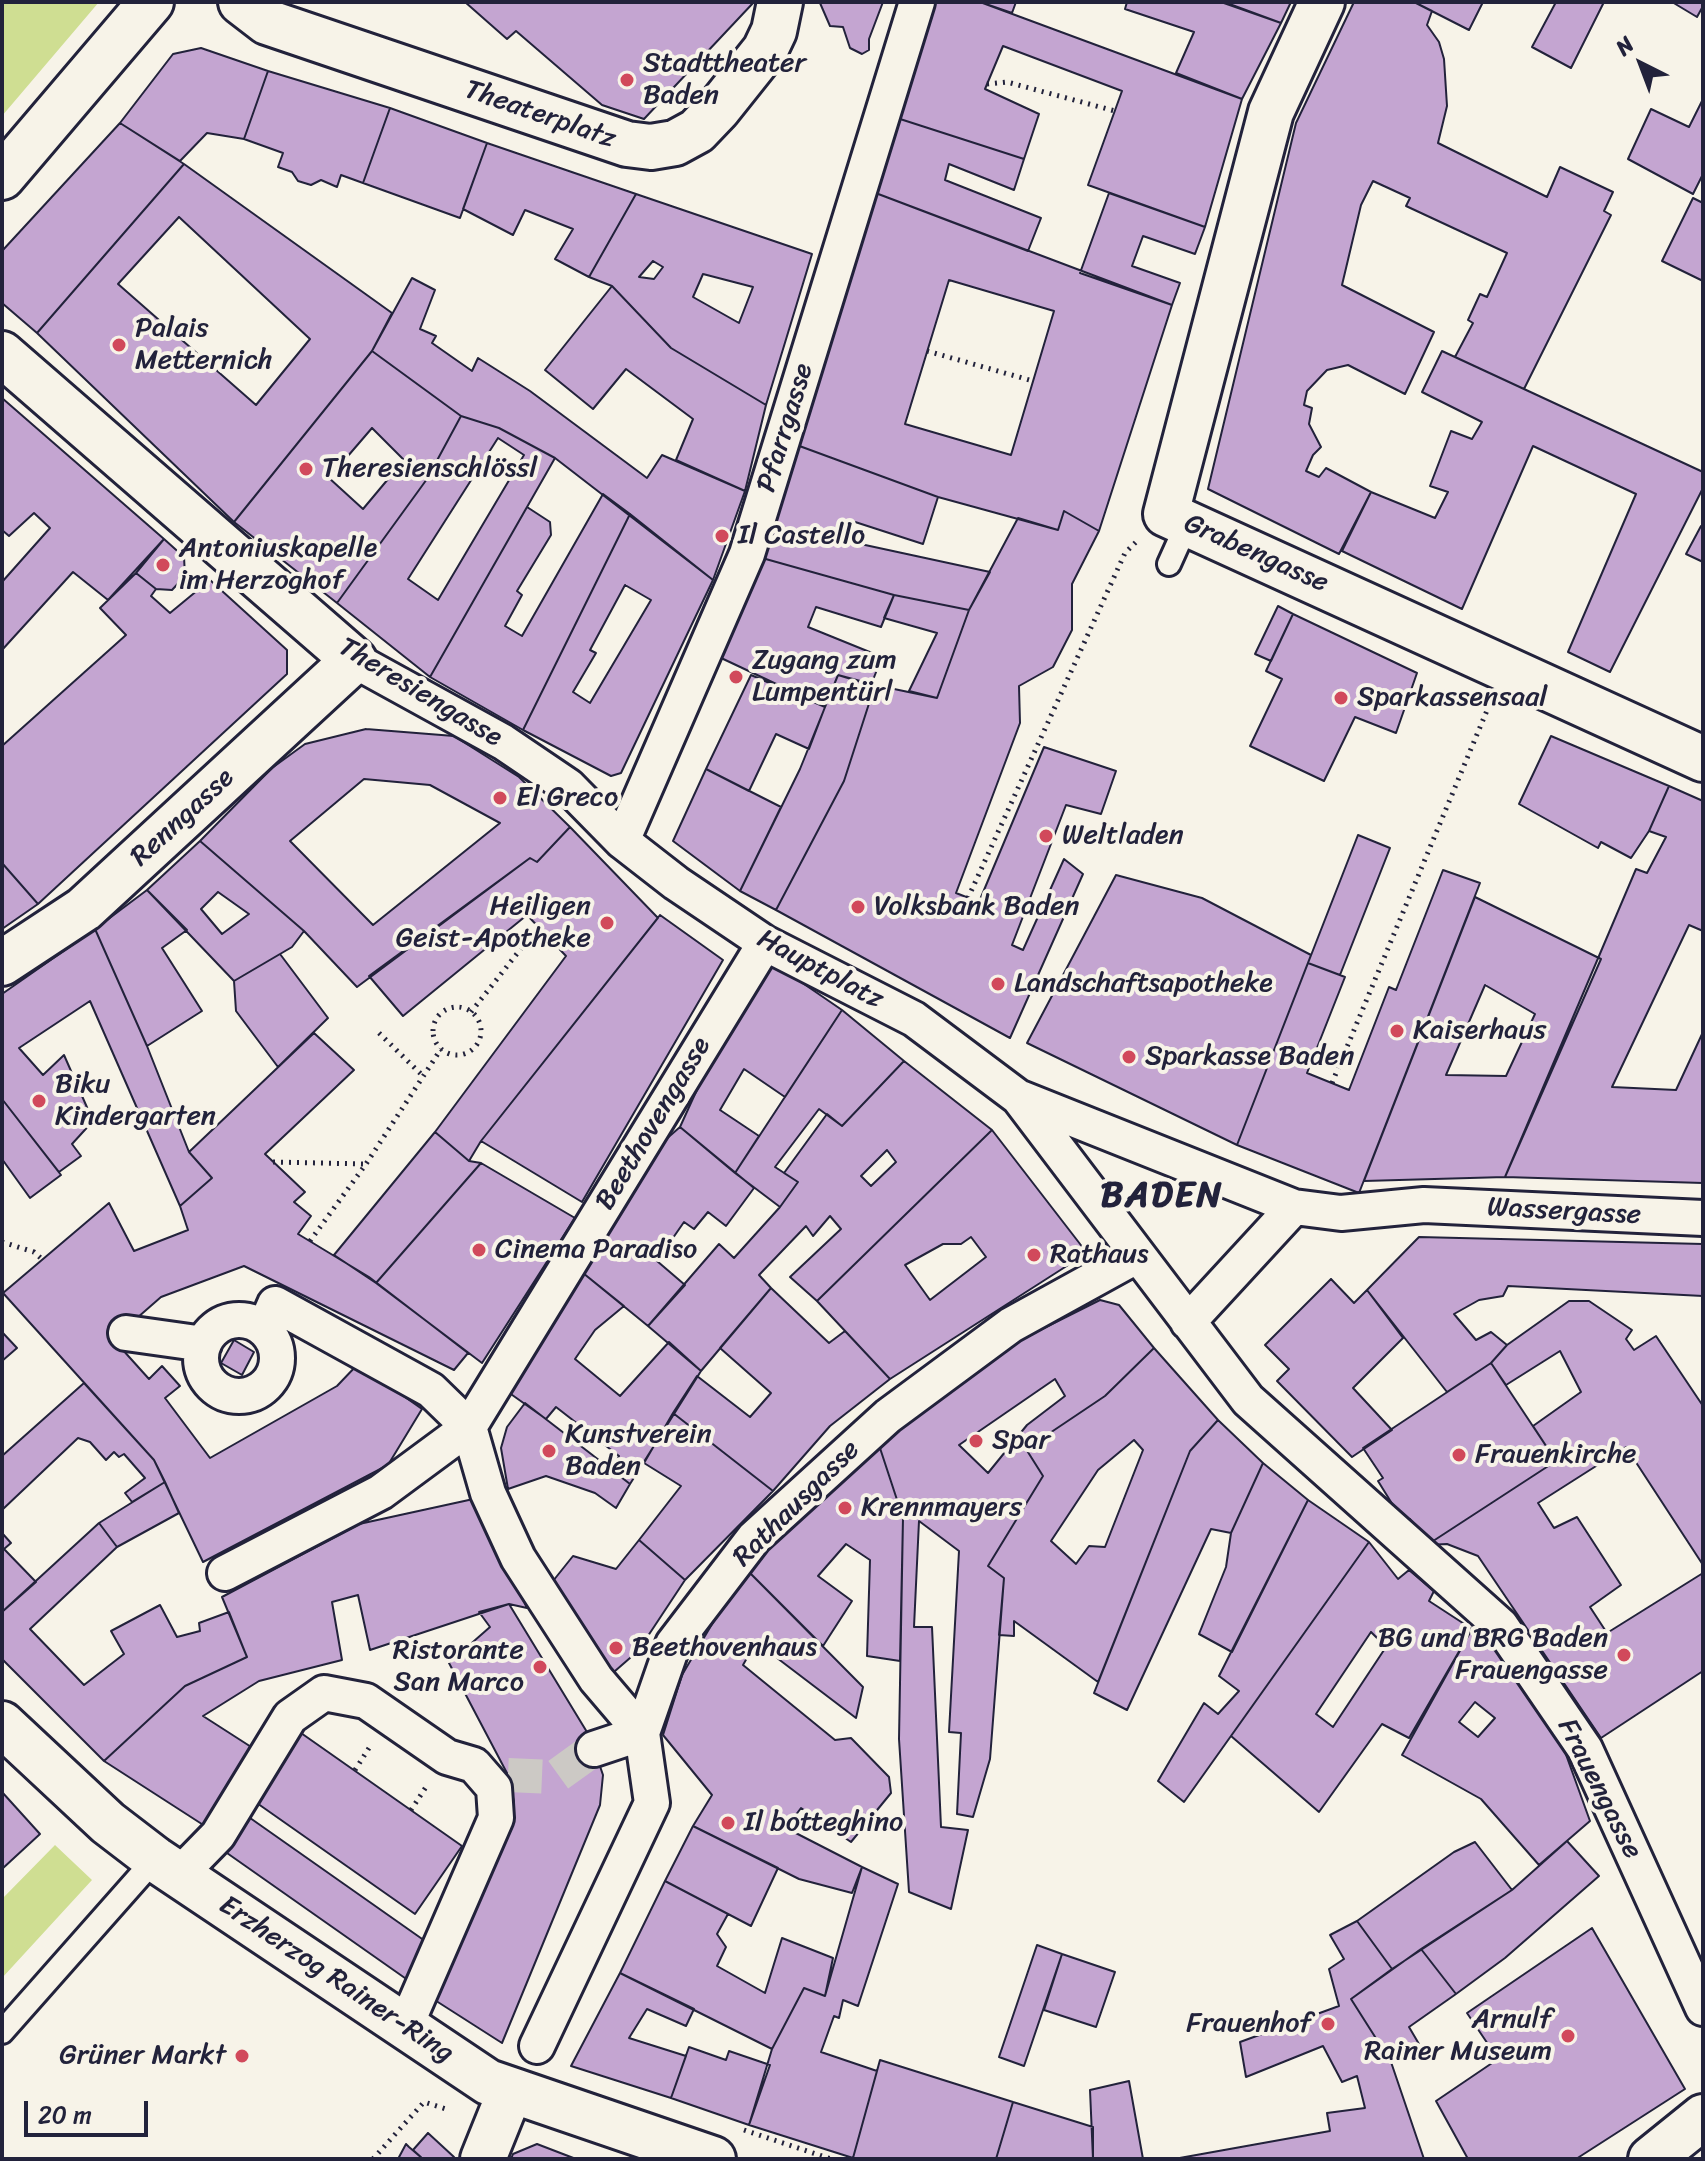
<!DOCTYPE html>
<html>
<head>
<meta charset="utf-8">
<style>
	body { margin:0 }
	#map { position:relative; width:1705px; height:2161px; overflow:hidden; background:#f7f3e8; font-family:Sriracha,sans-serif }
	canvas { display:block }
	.frame { position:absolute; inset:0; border:4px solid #22223b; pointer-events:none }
	.north { position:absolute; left:1601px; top:24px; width:80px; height:80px; -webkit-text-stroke:6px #f7f3e8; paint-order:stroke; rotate:318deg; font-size:22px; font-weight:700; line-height:32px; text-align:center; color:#22223b }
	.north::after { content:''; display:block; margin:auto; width:28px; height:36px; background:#22223b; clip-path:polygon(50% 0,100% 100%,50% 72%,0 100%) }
	.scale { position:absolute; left:24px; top:2101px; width:124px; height:36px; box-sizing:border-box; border:4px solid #22223b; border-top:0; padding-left:10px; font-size:24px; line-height:28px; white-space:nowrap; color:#22223b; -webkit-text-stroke:6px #f7f3e8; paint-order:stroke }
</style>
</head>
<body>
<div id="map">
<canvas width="1705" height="2161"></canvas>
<div class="frame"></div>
<div class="north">N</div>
<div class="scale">20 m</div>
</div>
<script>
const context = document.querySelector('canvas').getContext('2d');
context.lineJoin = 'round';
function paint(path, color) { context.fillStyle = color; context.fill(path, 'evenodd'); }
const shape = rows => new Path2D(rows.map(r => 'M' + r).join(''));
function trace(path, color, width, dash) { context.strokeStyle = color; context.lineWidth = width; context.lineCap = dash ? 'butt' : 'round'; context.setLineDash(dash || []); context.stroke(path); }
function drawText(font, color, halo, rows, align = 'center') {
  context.font = font + ' Sriracha,sans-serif'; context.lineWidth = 8; context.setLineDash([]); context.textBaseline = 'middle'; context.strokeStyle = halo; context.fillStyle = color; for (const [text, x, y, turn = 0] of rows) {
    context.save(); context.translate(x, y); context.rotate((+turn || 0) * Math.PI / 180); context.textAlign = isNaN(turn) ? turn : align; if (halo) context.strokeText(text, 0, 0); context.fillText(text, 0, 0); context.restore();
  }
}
const green = shape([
	[2,2,99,2,2,116],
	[55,1845,92,1880,2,1978,2,1899]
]);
const building = shape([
	[465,2,754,2,644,119,602,105,516,31,507,39,465,2],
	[883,2,869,39,869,50,862,54,850,48,843,27,830,26,820,3,883,2],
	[930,2,980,2,1242,99,1205,227,1088,185,1122,91,1003,46,985,89,1039,114,1024,159,897,118,930,2],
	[980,2,1016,2,1012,13,980,2],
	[1127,2,1221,2,1281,23,1242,99,1176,73,1194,32,1125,9,1127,2],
	[1224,2,1291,2,1281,23,1224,2],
	[1354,2,1414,2,1432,11,1427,25,1439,42,1444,59,1447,106,1438,143,1547,197,1560,167,1613,192,1604,211,1611,215,1524,389,1455,357,1473,323,1468,320,1480,294,1487,297,1507,253,1406,206,1410,198,1373,181,1361,205,1342,285,1434,332,1405,394,1348,365,1327,370,1307,391,1304,405,1312,408,1309,424,1321,447,1313,455,1306,471,1319,477,1326,468,1371,492,1339,554,1208,489,1296,123,1354,2],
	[1414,2,1483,2,1469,30,1414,2],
	[1556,2,1604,2,1571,68,1532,47,1556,2],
	[1672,2,1703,2,1703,6,1697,17,1672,2],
	[201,48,268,71,244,139,207,133,180,161,120,123,173,54,201,48],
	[268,71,390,108,363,183,341,175,337,187,321,180,311,185,298,181,292,172,278,167,283,153,244,139,268,71],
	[1703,99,1703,174,1693,194,1628,159,1651,109,1689,127,1703,99],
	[390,108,487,143,460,218,363,183,390,108],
	[897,118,1024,159,1014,190,949,164,945,180,1041,218,1028,251,873,192,897,118],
	[120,123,184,164,37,333,2,303,2,251,120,123],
	[487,143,636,194,589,277,555,259,573,229,525,210,513,235,463,209,487,143],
	[184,164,392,313,372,351,234,522,37,333,184,164],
	[179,217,310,339,256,405,118,284,179,217],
	[873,192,1172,305,1099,531,1064,511,1058,530,938,497,794,444,873,192],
	[949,280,1054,311,1011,455,905,424,949,280],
	[1109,193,1205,227,1195,254,1143,236,1132,266,1180,283,1172,305,1080,273,1109,193],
	[636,194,812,254,766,405,671,348,612,286,589,277,636,194],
	[653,261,663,267,654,279,639,277,653,261],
	[703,274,753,287,739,323,693,297,703,274],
	[1693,198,1703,203,1703,281,1662,261,1693,198],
	[412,278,435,290,420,329,436,336,432,343,472,371,478,358,530,391,647,478,662,455,745,491,713,580,555,458,499,428,461,416,372,351,412,278],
	[612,286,671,348,766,405,745,491,676,460,693,419,626,369,593,409,545,370,612,286],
	[372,351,461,416,427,479,337,603,234,522,372,351],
	[372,428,404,460,363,509,329,478,372,428],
	[1442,351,1703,472,1703,488,1610,672,1568,652,1636,494,1533,446,1462,609,1342,551,1371,492,1435,518,1448,492,1430,486,1451,431,1472,439,1482,422,1422,392,1442,351],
	[2,398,164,539,108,600,73,572,2,650,2,582,50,528,34,513,9,536,2,530,2,398],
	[461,416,499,428,555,458,430,677,337,603,427,479,461,416],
	[498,438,524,455,438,600,408,579,498,438],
	[794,444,938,497,923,544,849,520,842,540,990,572,969,610,894,595,755,556,794,444],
	[603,494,630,514,523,730,430,677,527,507,550,522,551,535,517,591,522,595,505,626,522,636,603,494],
	[1064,511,1099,531,1072,584,1072,630,1053,667,1019,686,1020,723,956,893,979,902,1044,747,1116,771,1101,814,1066,805,1012,945,1023,950,1064,859,1083,874,1010,1038,776,910,844,781,875,685,937,698,969,610,1018,518,1058,530,1064,511],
	[630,514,713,580,621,773,611,776,523,730,630,514],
	[625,585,651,600,590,703,573,692,596,653,590,650,625,585],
	[1701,526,1703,527,1703,562,1686,554,1701,526],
	[164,539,184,557,185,576,172,590,156,589,136,573,164,539],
	[755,556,894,595,881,627,816,607,808,627,882,657,871,685,838,675,825,707,719,657,755,556],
	[136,573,156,589,151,596,170,613,210,580,287,650,287,674,38,904,2,863,2,746,126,635,100,608,136,573],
	[894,595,969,610,937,698,909,691,937,633,884,618,894,595],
	[1278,606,1293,614,1271,661,1255,654,1278,606],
	[1293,614,1417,673,1396,733,1355,717,1324,781,1250,746,1282,679,1266,671,1293,614],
	[751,675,825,707,809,749,776,734,749,791,706,769,751,675],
	[838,675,875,685,844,781,776,910,740,891,800,769,838,675],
	[366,729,454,736,519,777,570,827,537,862,530,858,357,987,304,931,200,841,272,768,305,744,366,729],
	[364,779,430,785,500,823,373,925,290,841,364,779],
	[1551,736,1669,786,1649,831,1631,858,1601,842,1598,848,1519,804,1551,736],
	[706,769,781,807,740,891,673,841,706,769],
	[1669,786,1703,801,1703,931,1689,925,1612,1087,1676,1090,1703,1032,1703,1183,1505,1177,1636,869,1647,873,1666,837,1649,831,1669,786],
	[570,827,658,918,481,1141,469,1161,435,1132,566,956,527,915,403,1016,369,976,530,858,537,862,570,827],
	[1358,835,1390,848,1340,975,1308,963,1358,835],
	[200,841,304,931,292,947,234,981,147,890,200,841],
	[218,892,249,914,222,934,201,909,218,892],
	[2,863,38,904,2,929,2,863],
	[1443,870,1480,883,1359,1193,1237,1145,1308,963,1345,977,1307,1073,1349,1090,1389,987,1396,990,1443,870],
	[1116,875,1202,898,1311,955,1237,1145,1027,1043,1116,875],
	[147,890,187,930,162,948,202,1011,147,1046,95,929,147,890],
	[1475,897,1601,959,1505,1177,1364,1181,1475,897],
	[1485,985,1535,1014,1506,1076,1446,1075,1485,985],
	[660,915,723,960,582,1202,481,1141,660,915],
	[95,929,147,1046,189,1152,212,1178,180,1206,90,1001,19,1048,43,1075,64,1055,93,1121,72,1144,81,1156,59,1172,2,1099,2,994,95,929],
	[280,954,328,1018,278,1067,236,1011,234,981,280,954],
	[766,958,842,1010,785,1097,744,1069,720,1110,759,1136,735,1173,680,1127,730,1017,766,958],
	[842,1010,904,1061,842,1126,819,1109,775,1167,798,1182,780,1207,735,1173,842,1010],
	[314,1033,354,1070,265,1154,305,1192,294,1202,311,1216,298,1234,369,1277,468,1353,454,1370,244,1266,161,1297,113,1339,149,1379,162,1366,180,1386,165,1398,210,1458,337,1386,358,1364,422,1409,388,1465,203,1562,154,1460,3,1293,109,1203,134,1251,188,1230,180,1206,212,1178,189,1152,314,1033],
	[904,1061,992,1130,817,1301,790,1277,841,1229,830,1216,813,1236,806,1226,759,1275,771,1288,701,1371,648,1326,719,1244,734,1258,780,1207,798,1182,784,1173,827,1114,842,1126,904,1061],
	[887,1150,896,1162,871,1186,861,1176,887,1150],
	[2,1099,61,1175,30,1198,2,1159,2,1099],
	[680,1127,754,1188,726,1226,708,1212,694,1229,684,1222,657,1261,685,1285,648,1326,583,1273,656,1148,680,1127],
	[992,1130,1087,1253,890,1379,817,1301,992,1130],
	[971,1237,986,1257,930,1300,905,1265,943,1244,961,1244,971,1237],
	[435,1132,469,1161,481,1163,376,1283,334,1255,435,1132],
	[481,1163,575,1218,482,1363,376,1283,481,1163],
	[1419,1237,1703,1244,1703,1296,1508,1286,1503,1296,1479,1300,1454,1314,1476,1340,1491,1332,1507,1345,1491,1363,1447,1392,1367,1290,1419,1237],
	[583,1273,624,1306,595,1330,575,1359,620,1396,669,1342,701,1371,630,1484,612,1470,619,1456,556,1407,546,1419,508,1392,583,1273],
	[1331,1279,1354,1303,1367,1290,1403,1338,1353,1388,1392,1430,1352,1457,1277,1381,1289,1369,1265,1345,1331,1279],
	[771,1288,829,1343,845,1331,890,1379,830,1426,773,1491,673,1413,697,1376,750,1417,771,1393,720,1348,771,1288],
	[1100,1300,1119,1305,1154,1348,1105,1396,1026,1449,1043,1476,988,1566,1004,1578,990,1759,973,1817,957,1814,961,1733,949,1732,959,1551,919,1521,914,1627,932,1627,941,1827,968,1830,951,1909,909,1892,899,1739,903,1518,878,1442,1024,1338,1100,1300],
	[1055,1379,1065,1396,1027,1425,988,1473,959,1445,1055,1379],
	[1569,1301,1589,1301,1632,1330,1626,1339,1634,1350,1656,1336,1703,1406,1703,1565,1626,1447,1538,1503,1554,1528,1577,1517,1621,1585,1590,1607,1607,1633,1703,1573,1703,1671,1601,1738,1478,1556,1447,1544,1427,1545,1556,1461,1533,1426,1581,1392,1560,1351,1506,1385,1491,1363,1507,1345,1569,1301],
	[2,1332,17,1348,2,1361,2,1332],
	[234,1340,254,1352,242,1375,221,1363,234,1340],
	[1154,1348,1218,1420,1190,1451,1098,1682,1014,1621,1014,1636,999,1635,1004,1578,988,1566,1043,1476,1026,1449,1105,1396,1154,1348],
	[1134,1440,1143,1450,1105,1547,1089,1546,1076,1564,1051,1541,1098,1470,1134,1440],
	[1491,1363,1556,1461,1427,1545,1410,1519,1404,1523,1378,1481,1383,1478,1363,1448,1491,1363],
	[84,1383,154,1460,165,1482,132,1502,125,1493,145,1478,124,1454,119,1457,114,1452,106,1460,90,1442,78,1438,2,1510,2,1456,84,1383],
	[525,1403,630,1484,616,1508,595,1493,546,1476,508,1489,501,1448,507,1427,525,1403],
	[673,1413,773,1491,685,1580,639,1540,681,1486,644,1463,673,1413],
	[1218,1420,1263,1463,1231,1533,1211,1529,1127,1710,1094,1693,1190,1451,1218,1420],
	[878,1442,903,1518,900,1661,867,1656,870,1560,846,1544,818,1576,852,1601,823,1646,745,1568,878,1442],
	[1263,1463,1308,1500,1232,1652,1199,1634,1226,1567,1231,1533,1263,1463],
	[165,1482,179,1513,117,1547,99,1523,165,1482],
	[478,1498,527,1608,509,1604,370,1650,358,1595,332,1602,342,1660,259,1681,203,1716,259,1752,208,1828,104,1761,185,1686,247,1657,222,1597,359,1524,478,1498],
	[1308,1500,1369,1542,1184,1802,1158,1781,1204,1703,1218,1714,1239,1691,1219,1676,1308,1500],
	[99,1523,117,1547,30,1629,84,1685,124,1654,111,1631,160,1605,177,1637,200,1631,199,1623,229,1612,247,1657,185,1686,104,1761,2,1659,2,1612,99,1523],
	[2,1533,11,1543,4,1549,36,1582,2,1612,2,1533],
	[639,1540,685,1580,638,1651,607,1678,549,1586,573,1556,616,1569,639,1540],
	[1369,1542,1398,1579,1409,1570,1434,1591,1429,1601,1472,1629,1409,1738,1382,1724,1319,1812,1231,1736,1369,1542],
	[1371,1632,1386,1647,1333,1727,1316,1714,1371,1632],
	[745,1568,863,1687,856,1718,756,1642,743,1665,835,1740,851,1738,889,1777,891,1793,851,1842,801,1808,786,1828,862,1867,852,1893,799,1879,693,1826,712,1795,663,1735,682,1675,745,1568],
	[509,1604,590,1737,603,1775,600,1805,502,2043,430,1997,514,1802,508,1775,449,1663,490,1627,479,1612,509,1604],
	[1472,1629,1512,1654,1504,1665,1560,1738,1590,1821,1539,1865,1481,1799,1402,1755,1472,1629],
	[1475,1702,1495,1718,1478,1737,1459,1722,1475,1702],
	[301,1733,462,1846,415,1914,254,1801,301,1733],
	[2,1792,40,1834,2,1869,2,1792],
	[243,1813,435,1948,412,1983,217,1846,243,1813],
	[693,1826,778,1868,751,1926,665,1881,693,1826],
	[1567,1841,1599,1876,1505,1958,1456,1994,1421,1949,1512,1890,1567,1841],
	[1475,1842,1512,1890,1392,1969,1357,1921,1454,1852,1475,1842],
	[862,1867,898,1884,858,2006,843,2000,839,2018,834,2016,821,2052,877,2071,853,2158,749,2125,772,2049,804,1988,825,1996,862,1867],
	[665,1881,728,1914,717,1934,726,1947,717,1966,765,1993,782,1938,833,1958,825,1996,804,1988,772,2049,620,1973,665,1881],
	[1357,1921,1392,1969,1351,1999,1391,2062,1424,2159,1174,2159,1330,2131,1327,2113,1365,2108,1357,2076,1342,2082,1323,2046,1246,2077,1240,2042,1339,2006,1329,1969,1344,1959,1330,1935,1357,1921],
	[1592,1928,1685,2089,1576,2159,1468,2159,1436,2101,1498,2059,1467,2013,1592,1928],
	[1037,1945,1062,1954,1024,2066,999,2057,1037,1945],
	[1421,1949,1456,1994,1409,2027,1419,2044,1391,2062,1351,1999,1421,1949],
	[1062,1954,1115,1972,1096,2027,1044,2010,1062,1954],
	[620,1973,694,2009,686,2026,647,2009,629,2038,686,2056,671,2098,571,2066,620,1973],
	[689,2047,726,2060,729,2051,770,2065,749,2125,671,2098,689,2047],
	[880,2060,1013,2102,996,2159,853,2158,880,2060],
	[1129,2081,1143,2159,1093,2159,1090,2090,1129,2081],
	[1013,2102,1093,2127,1093,2159,996,2159,1013,2102],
	[428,2133,454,2157,452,2159,423,2159,413,2150,428,2133],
	[406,2144,409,2147,423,2159,398,2159,406,2144],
	[537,2144,576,2159,511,2159,513,2154,537,2144]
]);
const pedestrianTunnel = shape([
	[508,1775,555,1777,594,1749]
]);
const path = shape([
	[987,84,1007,82,1115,111],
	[927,351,1033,381],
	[968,898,1125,553,1136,542],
	'433 1031a24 24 0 1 1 48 0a24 24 0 1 1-48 0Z',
	[471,1012,538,927],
	[379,1033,424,1077],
	[1332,1083,1488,708],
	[273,1162,365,1164],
	[310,1241,366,1164,441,1049],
	[2,1242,34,1252,43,1260],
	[355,1770,369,1748],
	[411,1810,426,1787],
	[744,2130,831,2159],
	[373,2159,424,2102,446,2109]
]);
const service = shape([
	[1169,564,1187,524],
	[2,2032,155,1859]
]);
const pedestrian = shape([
	[354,660,503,742,568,786,622,841,676,883,765,943,914,1019,1018,1097,1294,1207,1341,1213,1424,1205,1703,1218],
	[622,841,747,554,917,2],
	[1138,1255,1248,1400,1501,1626,1585,1749,1703,2008],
	'201 1358a38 38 0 1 1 76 0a38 38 0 1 1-76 0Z',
	[1188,1322,1294,1207],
	[126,1333,204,1344],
	[225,1573,381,1492,469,1427,431,1390,275,1304,264,1329],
	[594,1749,642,1733,596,1679,518,1558,488,1493,469,1427,765,943],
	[179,1875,218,1835,290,1717,324,1693,366,1701,447,1757,474,1765,494,1788,496,1818,405,2027],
	[537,2046,652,1803,642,1733,673,1644,754,1538,888,1416,1011,1325,1138,1255,1019,1098]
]);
const minor = shape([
	[241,2,267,22,627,144,651,147,675,143,697,131,718,109,765,50,774,31,780,2],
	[1322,2,1271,112,1166,514,1703,759],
	[2,177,151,2],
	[2,354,354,660,84,909,2,963],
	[2,1724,108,1823,155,1859,488,2082,713,2159],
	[483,2159,510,2092],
	[1651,2159,1703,2117]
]);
const markers = [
	[627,80,8,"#d1495b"],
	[119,345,8,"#d1495b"],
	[306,469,8,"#d1495b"],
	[722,536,8,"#d1495b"],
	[163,565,8,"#d1495b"],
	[736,677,8,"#d1495b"],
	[1341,698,8,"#d1495b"],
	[500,798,8,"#d1495b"],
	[1046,836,8,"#d1495b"],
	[858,907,8,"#d1495b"],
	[607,923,8,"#d1495b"],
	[998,984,8,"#d1495b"],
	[1397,1031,8,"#d1495b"],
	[1129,1057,8,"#d1495b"],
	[39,1101,8,"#d1495b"],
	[479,1250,8,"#d1495b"],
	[1034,1255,8,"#d1495b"],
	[976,1441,8,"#d1495b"],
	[549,1451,8,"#d1495b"],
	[1459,1455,8,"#d1495b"],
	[845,1508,8,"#d1495b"],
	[616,1648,8,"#d1495b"],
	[1624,1655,8,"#d1495b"],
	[540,1667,8,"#d1495b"],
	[728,1823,8,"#d1495b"],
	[1328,2024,8,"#d1495b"],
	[1568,2036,8,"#d1495b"],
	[242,2056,8,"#d1495b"]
];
const poiNames = [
	["Stadttheater",643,64],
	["Baden",643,96],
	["Palais",135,329],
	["Metternich",135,361],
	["Theresienschlössl",322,469],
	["Il Castello",738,536],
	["Antoniuskapelle",179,549],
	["im Herzoghof",179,581],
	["Zugang zum",752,661],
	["Lumpentürl",752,693],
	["Sparkassensaal",1357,698],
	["El Greco",516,798],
	["Weltladen",1062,836],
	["Heiligen",591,907,"right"],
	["Geist-Apotheke",591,939,"right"],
	["Volksbank Baden",874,907],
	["Landschaftsapotheke",1014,984],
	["Kaiserhaus",1413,1031],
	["Sparkasse Baden",1145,1057],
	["Biku",55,1085],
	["Kindergarten",55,1117],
	["Cinema Paradiso",495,1250],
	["Rathaus",1050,1255],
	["Kunstverein",565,1435],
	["Baden",565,1467],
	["Spar",992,1441],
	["Frauenkirche",1475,1455],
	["Krennmayers",861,1508],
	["BG und BRG Baden",1608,1639,"right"],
	["Frauengasse",1608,1671,"right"],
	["Beethovenhaus",632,1648],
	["Ristorante",524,1651,"right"],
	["San Marco",524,1683,"right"],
	["Il botteghino",744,1823],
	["Arnulf",1552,2020,"right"],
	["Rainer Museum",1552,2052,"right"],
	["Frauenhof",1312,2024,"right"],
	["Grüner Markt",226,2056,"right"]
];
const streetNames = [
	["Theaterplatz",540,115,19],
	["Pfarrgasse",786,428,-73],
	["Grabengasse",1256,554,24],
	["Theresiengasse",420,693,31],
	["Renngasse",183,818,-43],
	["Hauptplatz",820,970,28],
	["Beethovengasse",654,1124,-59],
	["Wassergasse",1564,1212,3],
	["Rathausgasse",797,1504,-45],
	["Frauengasse",1599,1789,63],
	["Erzherzog Rainer-Ring",336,1980,34]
];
const districtNames = [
	["BADEN",1162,1197]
];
paint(green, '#cfde92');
paint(building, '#c4a5d1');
trace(building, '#22223b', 2);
trace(pedestrianTunnel, '#ccc9c5', 34, [34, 17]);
trace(service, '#22223b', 28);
trace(pedestrian, '#22223b', 40);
trace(minor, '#22223b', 50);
trace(path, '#22223b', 5, [2, 6]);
trace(service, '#f7f3e8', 22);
trace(pedestrian, '#f7f3e8', 34);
trace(minor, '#f7f3e8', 44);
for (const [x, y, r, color] of markers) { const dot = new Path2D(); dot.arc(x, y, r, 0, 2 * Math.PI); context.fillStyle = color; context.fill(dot); trace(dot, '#f7f3e8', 3); }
drawText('28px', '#22223b', '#f7f3e8', poiNames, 'left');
drawText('28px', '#22223b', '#f7f3e8', streetNames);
context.letterSpacing = '2px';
drawText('bold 36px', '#22223b', '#f7f3e8', districtNames);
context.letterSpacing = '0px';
</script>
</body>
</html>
